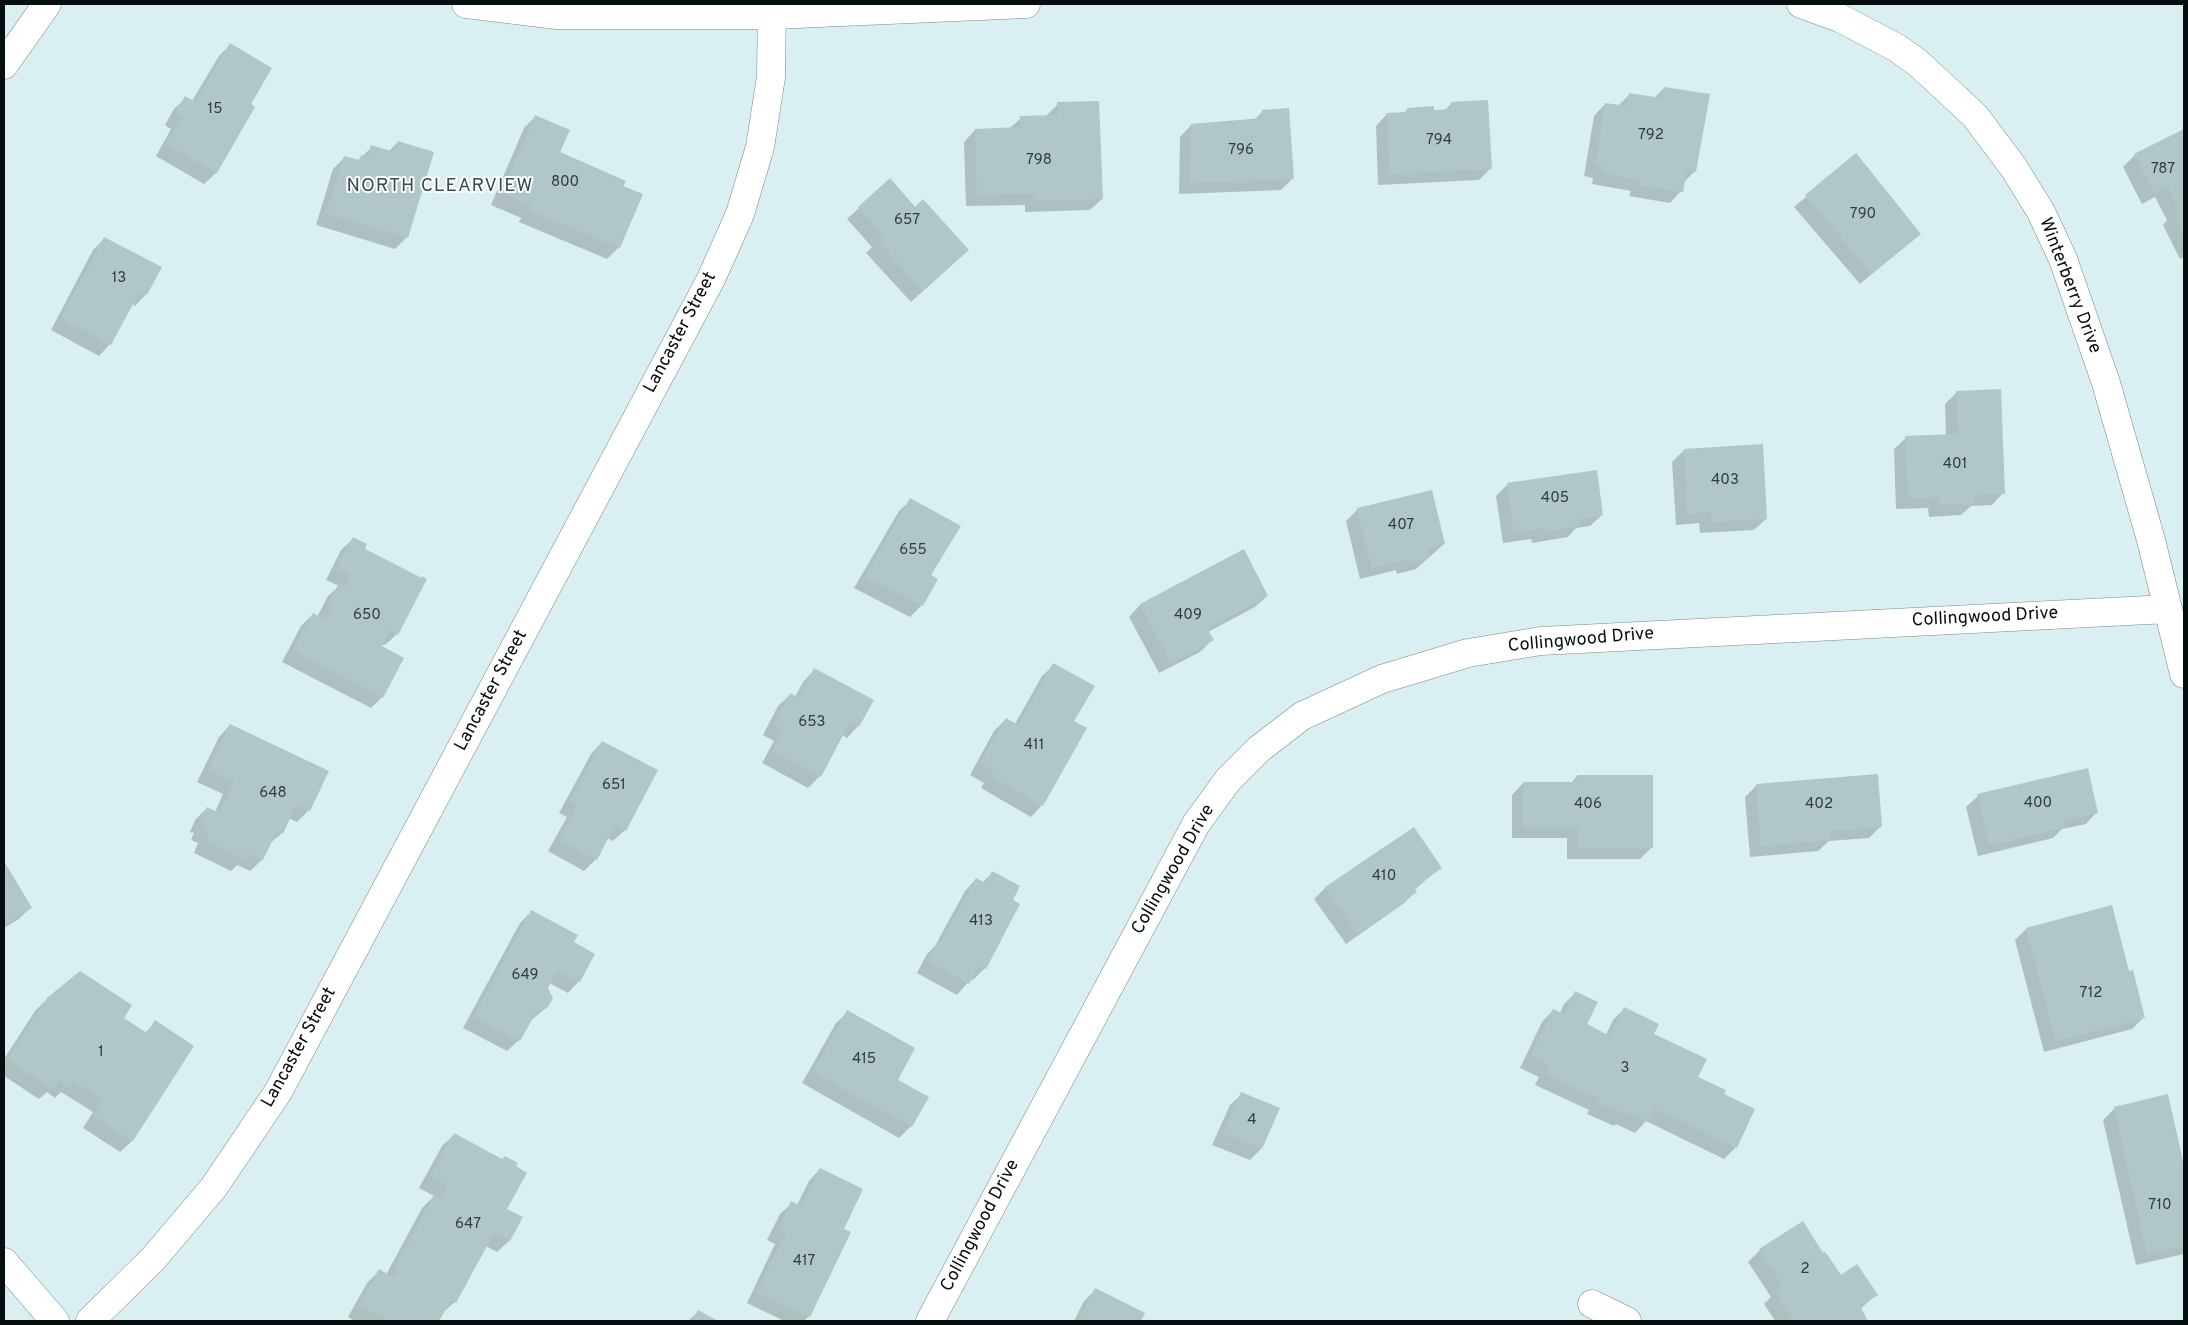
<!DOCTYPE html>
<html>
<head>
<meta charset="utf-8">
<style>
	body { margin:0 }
	#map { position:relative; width:2188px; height:1325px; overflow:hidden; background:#d9eff2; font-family:Overpass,sans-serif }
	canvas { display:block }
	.frame { position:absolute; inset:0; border:5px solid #070e0f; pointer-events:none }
</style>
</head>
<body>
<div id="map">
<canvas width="2188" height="1325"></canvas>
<div class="frame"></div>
</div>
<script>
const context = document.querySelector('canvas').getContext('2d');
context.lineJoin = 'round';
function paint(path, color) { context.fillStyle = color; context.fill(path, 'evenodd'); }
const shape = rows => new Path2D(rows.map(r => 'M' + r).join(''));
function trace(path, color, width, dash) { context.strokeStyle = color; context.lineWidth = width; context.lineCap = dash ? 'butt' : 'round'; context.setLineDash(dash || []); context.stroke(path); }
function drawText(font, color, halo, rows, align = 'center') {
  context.font = font + ' Overpass,sans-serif'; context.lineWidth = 4; context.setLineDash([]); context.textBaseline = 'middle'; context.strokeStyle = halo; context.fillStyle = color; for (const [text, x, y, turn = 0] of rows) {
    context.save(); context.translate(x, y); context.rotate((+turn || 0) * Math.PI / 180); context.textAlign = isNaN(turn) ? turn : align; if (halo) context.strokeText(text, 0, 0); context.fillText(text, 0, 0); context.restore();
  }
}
const shadow = shape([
	[230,45,249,105,254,108,216,173,204,184,156,156,171,129,165,125,174,109,186,98,192,101,219,56],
	[1664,88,1695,171,1683,183,1681,191,1670,203,1629,196,1631,191,1592,184,1593,178,1584,176,1594,116,1605,104,1618,106,1630,94,1654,98],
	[1452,103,1491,168,1479,180,1378,185,1376,126,1387,114,1403,113,1408,109,1444,111],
	[1058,104,1102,199,1090,210,1025,212,1025,205,966,206,964,142,975,130,1009,129,1021,118,1046,116],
	[1262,112,1293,178,1281,190,1179,194,1180,137,1191,125,1254,120],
	[536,116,559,153,641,195,618,248,607,259,519,222,521,218,491,205,524,128],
	[2184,130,2184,257,2180,259,2163,225,2167,220,2155,197,2142,204,2123,167,2135,155],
	[398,142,407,237,395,249,316,225,333,169,345,157,357,161,372,147,388,152],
	[1856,155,1919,234,1860,284,1794,207],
	[890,180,915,208,968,250,911,302,866,253,872,247,847,219],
	[105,238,146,294,135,306,132,304,110,344,99,356,51,330,93,250],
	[1957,392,2003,493,1992,505,1971,506,1961,515,1929,517,1928,508,1896,509,1894,449,1906,438,1946,436,1945,404],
	[1684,450,1766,519,1754,530,1700,533,1699,523,1676,525,1672,462],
	[1508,484,1602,515,1590,526,1576,528,1568,537,1532,543,1531,539,1503,543,1496,496],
	[911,500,930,576,922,605,910,617,854,588,899,511],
	[1358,509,1444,544,1416,569,1397,574,1396,570,1360,579,1346,521],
	[353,539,363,549,421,579,397,634,385,645,381,644,382,697,371,708,282,662,301,626,313,614,317,617,328,596,339,586,326,580,341,550],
	[1243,550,1267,596,1255,607,1208,632,1212,640,1200,652,1159,673,1129,617,1140,605],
	[1054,665,1073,721,1042,805,1031,817,981,788,984,783,970,775,994,731,1006,719,1015,724,1042,676],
	[814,670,858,726,847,738,842,735,820,776,808,788,762,763,774,741,763,735,778,706,790,695,795,697,803,682],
	[230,725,327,771,308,811,297,822,288,818,282,833,269,844,262,860,250,871,237,865,231,871,194,853,198,843,191,840,194,833,190,832,195,820,207,808,215,812,223,794,197,782,219,737],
	[602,742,625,830,613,841,607,838,596,859,584,871,548,851,567,817,559,813,591,754],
	[1577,776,1652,847,1640,859,1567,859,1567,838,1512,838,1512,795,1523,783,1571,783],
	[1757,785,1881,826,1869,838,1829,841,1818,851,1750,857,1745,797],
	[1978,796,2097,812,2086,824,2062,829,2053,838,1978,856,1966,807],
	[1381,849,1441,867,1414,890,1415,892,1404,903,1346,944,1314,899,1325,888],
	[4,863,31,907,19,919,4,928],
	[992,873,985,968,973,980,971,979,957,995,917,973,927,954,935,946,965,891,976,879,982,883],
	[532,911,572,943,579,981,568,993,549,983,546,988,547,1007,529,1022,519,1040,507,1051,463,1028,520,923],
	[2026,929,2128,973,2144,1017,2132,1029,2044,1052,2015,940],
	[1576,992,1585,1025,1606,1035,1613,1020,1625,1008,1696,1077,1722,1094,1736,1147,1724,1159,1646,1121,1635,1133,1616,1124,1614,1126,1587,1114,1589,1110,1535,1085,1539,1077,1520,1068,1542,1022,1553,1010,1560,1013,1564,1004],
	[47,999,123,1018,145,1033,155,1022,193,1047,132,1141,120,1152,83,1128,93,1112,61,1092,55,1098,47,1092,39,1099,4,1076,4,1059,35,1011],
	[848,1012,896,1080,927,1098,911,1126,899,1138,802,1083,836,1023],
	[1242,1094,1278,1109,1261,1149,1250,1160,1212,1145,1230,1105],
	[2167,1096,2184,1172,2184,1254,2136,1265,2103,1120,2115,1108],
	[454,1135,505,1209,521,1218,509,1241,497,1252,486,1246,455,1302,442,1313,438,1321,355,1321,348,1317,367,1283,379,1271,386,1275,422,1208,434,1196,419,1188,442,1146],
	[820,1169,842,1230,809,1316,804,1321,784,1321,747,1303,775,1244,767,1240,780,1214,792,1203,797,1205,809,1181],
	[1803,1223,1822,1255,1841,1277,1876,1295,1859,1310,1867,1321,1775,1321,1764,1304,1771,1297,1748,1262,1760,1250],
	[1096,1289,1143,1314,1139,1321,1074,1321,1084,1301],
	[698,1312,715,1321,688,1321]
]);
const building = shape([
	[230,43,272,68,251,104,255,107,217,173,166,144,182,117,175,113,185,96,195,102],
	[1664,87,1710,94,1696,172,1687,170,1683,192,1640,185,1641,180,1603,173,1604,167,1595,165,1605,103,1627,106,1629,93,1662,98],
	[1488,100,1492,169,1389,174,1387,113,1408,112,1407,108,1434,106,1434,110,1451,109,1451,102],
	[1099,101,1103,199,1036,201,1036,194,977,195,975,129,1020,127,1020,116,1058,115,1057,102],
	[1289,108,1294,179,1190,183,1191,124,1262,118,1262,110],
	[535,115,570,130,560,152,626,181,623,186,643,194,620,248,530,210,532,206,502,193],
	[2184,129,2184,234,2174,212,2179,209,2167,186,2154,193,2134,154],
	[398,141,434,152,408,238,326,213,344,156,359,160,361,155,368,157,371,145,394,152],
	[1856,153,1921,234,1872,274,1805,195],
	[890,178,915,207,923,199,969,250,923,291,877,240,883,235,858,207],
	[104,237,162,267,147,295,140,291,111,345,61,318],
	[2001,389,2005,494,1974,495,1974,504,1940,505,1939,497,1908,498,1905,436,1958,434,1956,391],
	[1763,444,1767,519,1711,522,1711,512,1687,514,1684,449],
	[1597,470,1603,515,1579,519,1580,526,1543,532,1543,528,1514,532,1507,483],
	[1432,490,1445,544,1427,549,1429,558,1409,563,1408,559,1372,568,1357,508],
	[910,498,961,526,931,575,938,579,923,606,865,577],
	[353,537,367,544,365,549,422,578,422,576,427,579,398,635,390,630,382,646,404,658,383,698,293,650,313,613,326,620,333,606,329,603,339,583,345,586,351,575,337,568],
	[1244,549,1268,596,1207,628,1214,640,1171,663,1140,604],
	[1053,663,1095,686,1074,721,1087,728,1043,806,991,776,995,771,980,763,1006,718,1018,725],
	[814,668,874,700,859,727,850,722,821,777,772,751,784,729,774,724,790,693,799,698],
	[230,724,329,771,310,811,296,805,283,834,277,831,263,860,247,853,244,860,205,841,209,832,202,828,205,822,201,820,207,807,219,813,234,782,208,770],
	[602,741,658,770,626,831,615,825,597,860,559,840,577,805,570,801],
	[2088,768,2098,813,2065,821,2066,827,1989,845,1977,794],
	[1878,774,1882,827,1830,831,1831,840,1761,846,1756,784],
	[1577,775,1653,775,1653,848,1578,848,1578,827,1523,827,1523,782,1577,782],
	[1414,827,1442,868,1414,888,1417,892,1358,934,1325,887],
	[4,861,32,908,4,925],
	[992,871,1020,886,1013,900,1020,904,986,969,979,966,969,984,927,961,938,941,941,942,976,878,986,883],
	[2112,905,2129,971,2133,970,2145,1018,2055,1041,2026,928],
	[531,910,578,935,574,942,595,954,580,982,558,970,548,988,553,998,548,1007,542,1011,538,1009,520,1041,474,1016],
	[80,971,132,1005,124,1018,147,1033,155,1020,194,1046,133,1141,93,1116,103,1100,73,1080,68,1087,58,1080,52,1089,7,1059,47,998],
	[1575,991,1598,1002,1587,1024,1610,1036,1624,1007,1659,1024,1654,1034,1707,1059,1698,1077,1726,1090,1724,1094,1755,1109,1737,1148,1654,1108,1647,1122,1628,1112,1626,1115,1597,1102,1600,1099,1545,1073,1549,1065,1531,1056,1553,1009,1564,1014],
	[847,1010,915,1048,898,1080,929,1097,912,1127,813,1072],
	[1241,1092,1280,1108,1262,1149,1223,1133],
	[2168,1094,2184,1166,2184,1246,2147,1255,2114,1107],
	[454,1133,502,1159,505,1156,518,1163,516,1166,527,1173,507,1209,523,1217,510,1241,494,1233,456,1303,451,1300,439,1321,388,1321,359,1306,379,1269,394,1278,398,1271,394,1269,434,1195,440,1199,447,1185,430,1176],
	[820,1168,863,1189,844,1229,851,1232,810,1317,757,1292,786,1232,778,1229,791,1201,801,1206],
	[1803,1221,1823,1253,1824,1251,1829,1257,1841,1275,1857,1264,1878,1295,1860,1306,1868,1321,1794,1321,1775,1292,1783,1286,1759,1249],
	[1095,1288,1145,1313,1141,1321,1078,1321],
	[698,1310,718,1321,691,1321]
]);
const minor = shape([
	[466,4,557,15,773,15,1026,4],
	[1801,4,1840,18,1897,48,1918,63,1975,116,2014,168,2041,212,2063,259,2106,383,2151,540,2184,674],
	[4,65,47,4],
	[4,1262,55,1321],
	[1592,1304,1627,1321],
	[90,1321,153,1259,214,1187,278,1092,711,279,740,214,760,147,771,77,772,4],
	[930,1321,1196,824,1228,780,1259,749,1302,716,1382,679,1468,653,1541,641,2168,609]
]);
const numberNames = [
	["15",215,110],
	["792",1651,136],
	["794",1439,141],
	["796",1241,151],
	["798",1039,161],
	["787",2163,170],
	["800",565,183],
	["790",1863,215],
	["657",907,221],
	["13",119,279],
	["401",1955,465],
	["403",1725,481],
	["405",1555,499],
	["407",1401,526],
	["655",913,551],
	["650",367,616],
	["409",1188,616],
	["653",812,723],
	["411",1034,746],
	["651",614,786],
	["648",273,794],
	["400",2038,804],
	["406",1588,805],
	["402",1819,805],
	["410",1384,877],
	["413",981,922],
	["649",525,976],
	["712",2091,994],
	["1",101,1053],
	["415",864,1060],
	["3",1625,1069],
	["4",1252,1121],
	["710",2160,1206],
	["647",468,1225],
	["417",804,1262],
	["2",1805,1270]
];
const streetNames = [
	["Winterberry Drive",2069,286,69],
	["Lancaster Street",681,333,-62],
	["Collingwood Drive",1985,618,-3],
	["Collingwood Drive",1581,641,-5],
	["Lancaster Street",492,691,-62],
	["Collingwood Drive",1174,870,-60],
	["Lancaster Street",300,1048,-61],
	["Collingwood Drive",981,1226,-62]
];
const neighbourhoodNames = [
	["NORTH CLEARVIEW",440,187]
];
paint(shadow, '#0003');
paint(building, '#b0c6c8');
trace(minor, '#758a8c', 29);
trace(minor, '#fff', 28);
drawText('15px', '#313c3d', null, numberNames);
drawText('18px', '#070e0f', '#fff', streetNames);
context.letterSpacing = '1px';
drawText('19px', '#374a4c', '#fff', neighbourhoodNames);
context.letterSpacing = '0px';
</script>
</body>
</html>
